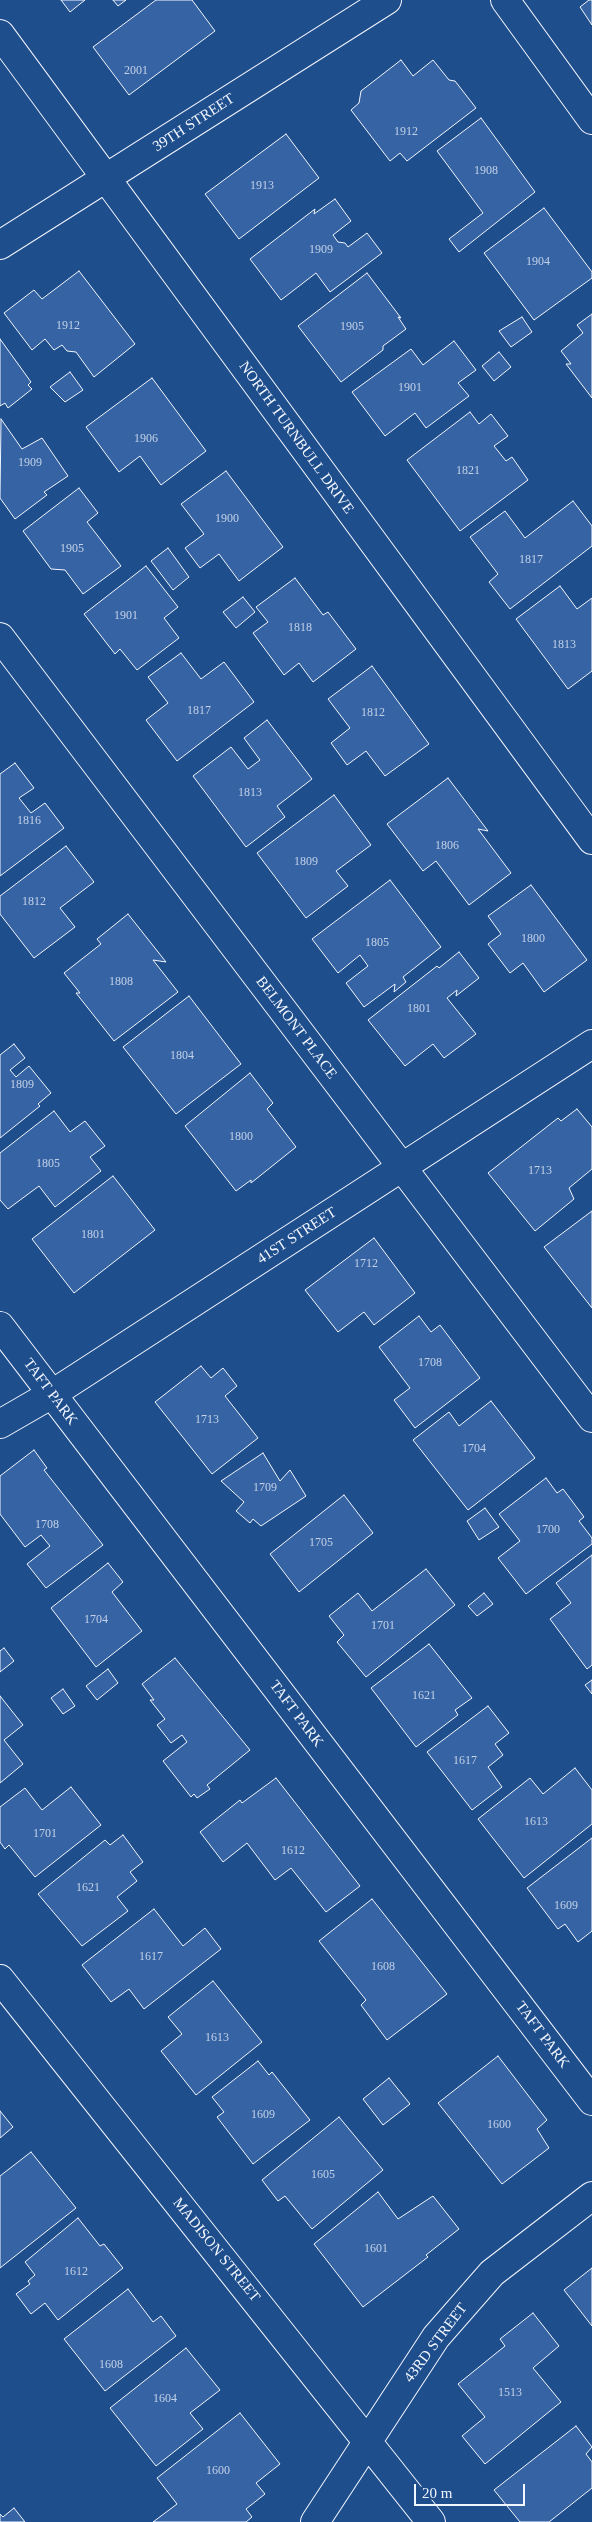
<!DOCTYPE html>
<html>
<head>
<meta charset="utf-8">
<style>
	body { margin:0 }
	#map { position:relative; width:592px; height:2522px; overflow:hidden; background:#1f4e8c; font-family:Georgia,serif }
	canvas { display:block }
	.scale { position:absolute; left:414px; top:2484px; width:111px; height:22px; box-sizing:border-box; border:2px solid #f2f6ff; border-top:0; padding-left:6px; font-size:15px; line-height:18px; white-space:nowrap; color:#f2f6ff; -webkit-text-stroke:4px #1f4e8c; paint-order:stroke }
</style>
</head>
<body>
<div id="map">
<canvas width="592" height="2522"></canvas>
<div class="scale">20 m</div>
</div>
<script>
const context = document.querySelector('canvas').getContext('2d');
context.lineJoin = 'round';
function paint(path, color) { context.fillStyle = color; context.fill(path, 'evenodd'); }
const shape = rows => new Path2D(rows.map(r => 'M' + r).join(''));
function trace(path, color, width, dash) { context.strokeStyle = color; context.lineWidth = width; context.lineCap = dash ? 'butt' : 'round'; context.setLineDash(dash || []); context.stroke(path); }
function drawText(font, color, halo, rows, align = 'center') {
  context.font = font + ' Georgia,serif'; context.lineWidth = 4; context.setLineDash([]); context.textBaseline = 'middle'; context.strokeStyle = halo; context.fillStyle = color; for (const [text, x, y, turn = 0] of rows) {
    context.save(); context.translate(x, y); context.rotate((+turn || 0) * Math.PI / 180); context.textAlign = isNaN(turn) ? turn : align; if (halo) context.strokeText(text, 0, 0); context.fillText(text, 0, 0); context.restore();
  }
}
const building = shape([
	[61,0,85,0,70,12,61,0],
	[113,0,126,0,118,6,113,0],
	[156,0,192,0,215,31,129,95,93,47,156,0],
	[589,0,592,0,592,25,580,7,589,0],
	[401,60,413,76,433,60,449,80,455,81,476,108,407,161,400,153,390,161,351,110,359,103,361,91,401,60],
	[481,118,535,192,459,252,449,239,483,213,437,151,481,118],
	[286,134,319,178,239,239,205,194,286,134],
	[335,199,351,221,333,235,338,242,345,243,348,247,367,233,382,253,330,292,316,273,281,300,250,259,315,209,314,214,335,199],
	[544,208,592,272,592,278,534,320,484,253,544,208],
	[79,271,135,344,94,377,76,352,67,351,62,345,54,350,45,339,32,350,4,313,34,290,42,299,79,271],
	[367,273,401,318,398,317,406,329,383,346,383,350,341,382,298,326,367,273],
	[592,314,592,398,566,364,571,364,561,351,583,333,577,325,592,314],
	[522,317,532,332,511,347,499,331,522,317],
	[0,339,31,382,28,385,32,389,8,408,5,403,0,406,0,339],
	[454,341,476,370,458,383,469,396,426,428,415,413,385,436,352,392,411,349,423,365,454,341],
	[499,352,511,367,494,381,482,366,499,352],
	[70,372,83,390,65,402,50,387,70,372],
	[152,378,206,451,161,485,140,456,119,472,86,427,152,378],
	[470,412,479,424,491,414,508,436,494,446,506,461,512,457,528,480,460,531,407,460,470,412],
	[1,419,22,449,42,438,68,476,44,492,47,495,15,519,0,498,1,419],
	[226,471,283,547,239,581,219,554,200,568,185,548,204,534,181,504,226,471],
	[79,488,98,513,87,522,121,566,83,594,65,570,51,569,23,531,79,488],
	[573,501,592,526,592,546,510,609,489,582,498,574,470,537,505,511,525,538,573,501],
	[168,548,189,577,173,590,151,561,168,548],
	[146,566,178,607,164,618,179,638,137,670,120,649,115,654,84,614,146,566],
	[295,578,323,615,328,612,356,649,313,682,299,663,284,675,253,633,268,622,256,607,295,578],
	[560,586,577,609,592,598,592,671,568,689,516,619,560,586],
	[243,597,255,612,236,628,223,612,243,597],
	[181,653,201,679,224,662,254,702,177,761,146,720,168,703,148,677,181,653],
	[372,666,429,744,385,776,366,751,347,765,331,743,350,728,328,699,372,666],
	[267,720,312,779,277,806,285,817,246,847,193,776,231,747,248,769,260,760,244,738,267,720],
	[15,763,34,788,19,798,31,813,45,803,64,828,0,876,0,774,15,763],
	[448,778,488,831,478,829,511,873,469,905,436,861,423,871,387,824,448,778],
	[334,795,371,845,336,871,348,886,306,918,257,853,334,795],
	[66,846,94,882,60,908,75,927,34,958,0,914,0,896,66,846],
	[390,880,441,947,403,977,406,982,394,992,395,984,364,1007,346,983,368,966,360,955,338,973,312,939,390,880],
	[531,885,587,960,544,992,523,963,510,973,488,944,501,934,488,916,531,885],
	[128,914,166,962,153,960,178,992,114,1041,76,993,80,993,64,973,101,944,97,939,128,914],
	[459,952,479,978,456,996,457,990,447,998,476,1034,444,1058,433,1044,405,1066,368,1020,437,966,439,968,459,952],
	[189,996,241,1064,176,1114,123,1047,189,996],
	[14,1044,25,1058,10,1070,16,1077,29,1066,51,1093,38,1104,40,1106,0,1138,0,1055,14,1044],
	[250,1073,273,1103,267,1109,296,1147,251,1183,251,1180,236,1191,185,1126,250,1073],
	[577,1109,592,1127,592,1169,569,1188,574,1199,535,1231,488,1173,558,1118,561,1121,577,1109],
	[54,1111,70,1132,85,1121,105,1146,90,1157,101,1171,55,1207,39,1186,8,1209,0,1200,0,1153,54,1111],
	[113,1176,155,1230,74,1293,32,1239,113,1176],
	[592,1211,592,1308,544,1247,592,1211],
	[374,1238,415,1293,374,1325,364,1312,338,1332,305,1290,374,1238],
	[419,1316,431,1332,440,1325,480,1378,415,1428,394,1400,410,1388,379,1347,419,1316],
	[201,1366,211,1378,223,1368,237,1386,225,1396,258,1438,212,1474,155,1402,201,1366],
	[491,1401,535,1458,468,1510,413,1440,449,1412,459,1426,491,1401],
	[34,1450,47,1468,44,1470,103,1545,46,1588,27,1564,50,1546,41,1535,25,1547,0,1514,0,1476,34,1450],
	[263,1453,280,1481,290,1470,306,1496,261,1526,253,1519,250,1523,236,1511,244,1502,221,1481,263,1453],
	[546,1478,557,1493,563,1489,584,1517,579,1521,592,1538,592,1544,526,1594,498,1558,520,1541,499,1514,546,1478],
	[344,1495,373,1533,299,1592,270,1554,344,1495],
	[485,1508,499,1527,479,1540,467,1521,485,1508],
	[592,1555,592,1665,587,1669,550,1619,571,1603,556,1583,592,1555],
	[108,1563,123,1582,112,1592,142,1631,96,1667,51,1608,108,1563],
	[426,1569,455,1605,366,1677,337,1642,344,1635,329,1616,358,1593,372,1611,426,1569],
	[484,1593,493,1604,477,1616,468,1606,484,1593],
	[429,1644,472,1698,455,1710,458,1715,416,1747,371,1688,429,1644],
	[4,1648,14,1661,0,1672,0,1651,4,1648],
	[175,1658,250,1750,207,1785,210,1789,197,1798,194,1794,191,1797,163,1761,187,1742,182,1735,171,1743,157,1725,165,1719,150,1700,154,1700,142,1684,175,1658],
	[108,1669,118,1683,97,1700,86,1686,108,1669],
	[592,1680,592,1694,585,1685,592,1680],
	[63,1689,75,1706,63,1714,51,1698,63,1689],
	[0,1696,23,1725,4,1740,23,1764,0,1783,0,1696],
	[488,1706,509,1733,495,1744,503,1755,488,1767,502,1787,472,1810,427,1752,488,1706],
	[575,1768,592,1790,592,1824,524,1878,478,1819,530,1778,543,1794,575,1768],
	[276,1778,360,1886,326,1912,291,1868,275,1880,247,1843,223,1862,200,1832,240,1800,242,1803,276,1778],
	[71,1787,101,1825,35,1877,9,1845,5,1849,0,1842,0,1807,25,1788,42,1810,71,1787],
	[123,1835,143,1862,130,1872,137,1881,117,1897,128,1911,82,1946,38,1894,105,1840,110,1845,123,1835],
	[592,1838,592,1931,578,1942,565,1924,558,1929,527,1888,592,1838],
	[372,1899,447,1994,387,2040,361,2005,366,2000,319,1941,372,1899],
	[154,1909,183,1946,205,1928,221,1949,144,2009,129,1989,111,2002,82,1965,154,1909],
	[213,1981,262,2042,196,2095,161,2051,182,2034,168,2017,213,1981],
	[498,2056,547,2120,537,2129,549,2148,502,2184,438,2103,498,2056],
	[258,2061,269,2075,272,2072,310,2120,253,2164,217,2117,224,2112,212,2097,258,2061],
	[389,2078,410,2104,383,2125,363,2099,389,2078],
	[0,2111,13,2127,0,2138,0,2111],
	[339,2117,383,2170,312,2229,285,2196,278,2201,262,2180,339,2117],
	[31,2152,76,2208,0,2268,0,2176,31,2152],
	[378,2192,398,2219,433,2196,459,2229,426,2255,428,2257,363,2307,314,2244,378,2192],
	[78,2218,100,2246,104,2244,123,2268,58,2320,45,2303,31,2314,16,2294,30,2284,28,2281,35,2275,25,2262,78,2218],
	[592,2268,592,2326,564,2290,592,2268],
	[128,2289,153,2322,161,2316,176,2336,105,2391,64,2339,128,2289],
	[533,2313,559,2346,533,2368,561,2402,485,2464,462,2436,485,2417,458,2384,505,2346,500,2339,533,2313],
	[186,2348,220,2390,190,2413,203,2429,156,2466,110,2408,186,2348],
	[240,2413,280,2464,256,2483,265,2494,246,2509,252,2517,246,2522,153,2522,177,2504,157,2478,240,2413],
	[576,2426,592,2447,586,2454,592,2462,592,2488,549,2522,520,2522,494,2490,576,2426],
	[14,2508,25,2522,0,2522,0,2514,3,2517,14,2508]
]);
const street = shape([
	[505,0,592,120],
	[0,34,592,840],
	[0,245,387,0],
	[0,637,592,1418],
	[0,1326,592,2101],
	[0,1424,52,1394,592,1044],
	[0,1979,431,2522],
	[315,2522,436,2337,492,2273,592,2196]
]);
const numberNames = [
	["2001",136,71],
	["1912",406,132],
	["1908",486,171],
	["1913",262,186],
	["1909",321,250],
	["1904",538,262],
	["1912",68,326],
	["1905",352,327],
	["1901",410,388],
	["1906",146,439],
	["1909",30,463],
	["1821",468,471],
	["1900",227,519],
	["1905",72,549],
	["1817",531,560],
	["1901",126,616],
	["1818",300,628],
	["1813",564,645],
	["1817",199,711],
	["1812",373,713],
	["1813",250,793],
	["1816",29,821],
	["1806",447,846],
	["1809",306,862],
	["1812",34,902],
	["1800",533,939],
	["1805",377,943],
	["1808",121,982],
	["1801",419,1009],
	["1804",182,1056],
	["1809",22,1085],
	["1800",241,1137],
	["1805",48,1164],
	["1713",540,1171],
	["1801",93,1235],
	["1712",366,1264],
	["1708",430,1363],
	["1713",207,1420],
	["1704",474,1449],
	["1709",265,1488],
	["1708",47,1525],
	["1700",548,1530],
	["1705",321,1543],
	["1704",96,1620],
	["1701",383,1626],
	["1621",424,1696],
	["1617",465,1761],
	["1613",536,1822],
	["1701",45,1834],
	["1612",293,1851],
	["1621",88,1888],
	["1609",566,1906],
	["1617",151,1957],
	["1608",383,1967],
	["1613",217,2038],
	["1609",263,2115],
	["1600",499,2125],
	["1605",323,2175],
	["1601",376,2249],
	["1612",76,2272],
	["1608",111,2365],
	["1513",510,2393],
	["1604",165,2399],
	["1600",218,2471]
];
const streetNames = [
	["39TH STREET",194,123,-33],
	["NORTH TURNBULL DRIVE",296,438,54],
	["BELMONT PLACE",296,1028,53],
	["41ST STREET",297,1236,-33],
	["TAFT PARK",50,1392,53],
	["TAFT PARK",296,1714,53],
	["TAFT PARK",542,2035,53],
	["MADISON STREET",216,2250,51],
	["43RD STREET",436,2343,-53]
];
paint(building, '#3563a3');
trace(building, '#f2f6ff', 1);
trace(street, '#f2f6ff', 30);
trace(street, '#1f4e8c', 28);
drawText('12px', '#c3d1e8', null, numberNames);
drawText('15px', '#f2f6ff', '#1f4e8c', streetNames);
</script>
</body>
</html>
